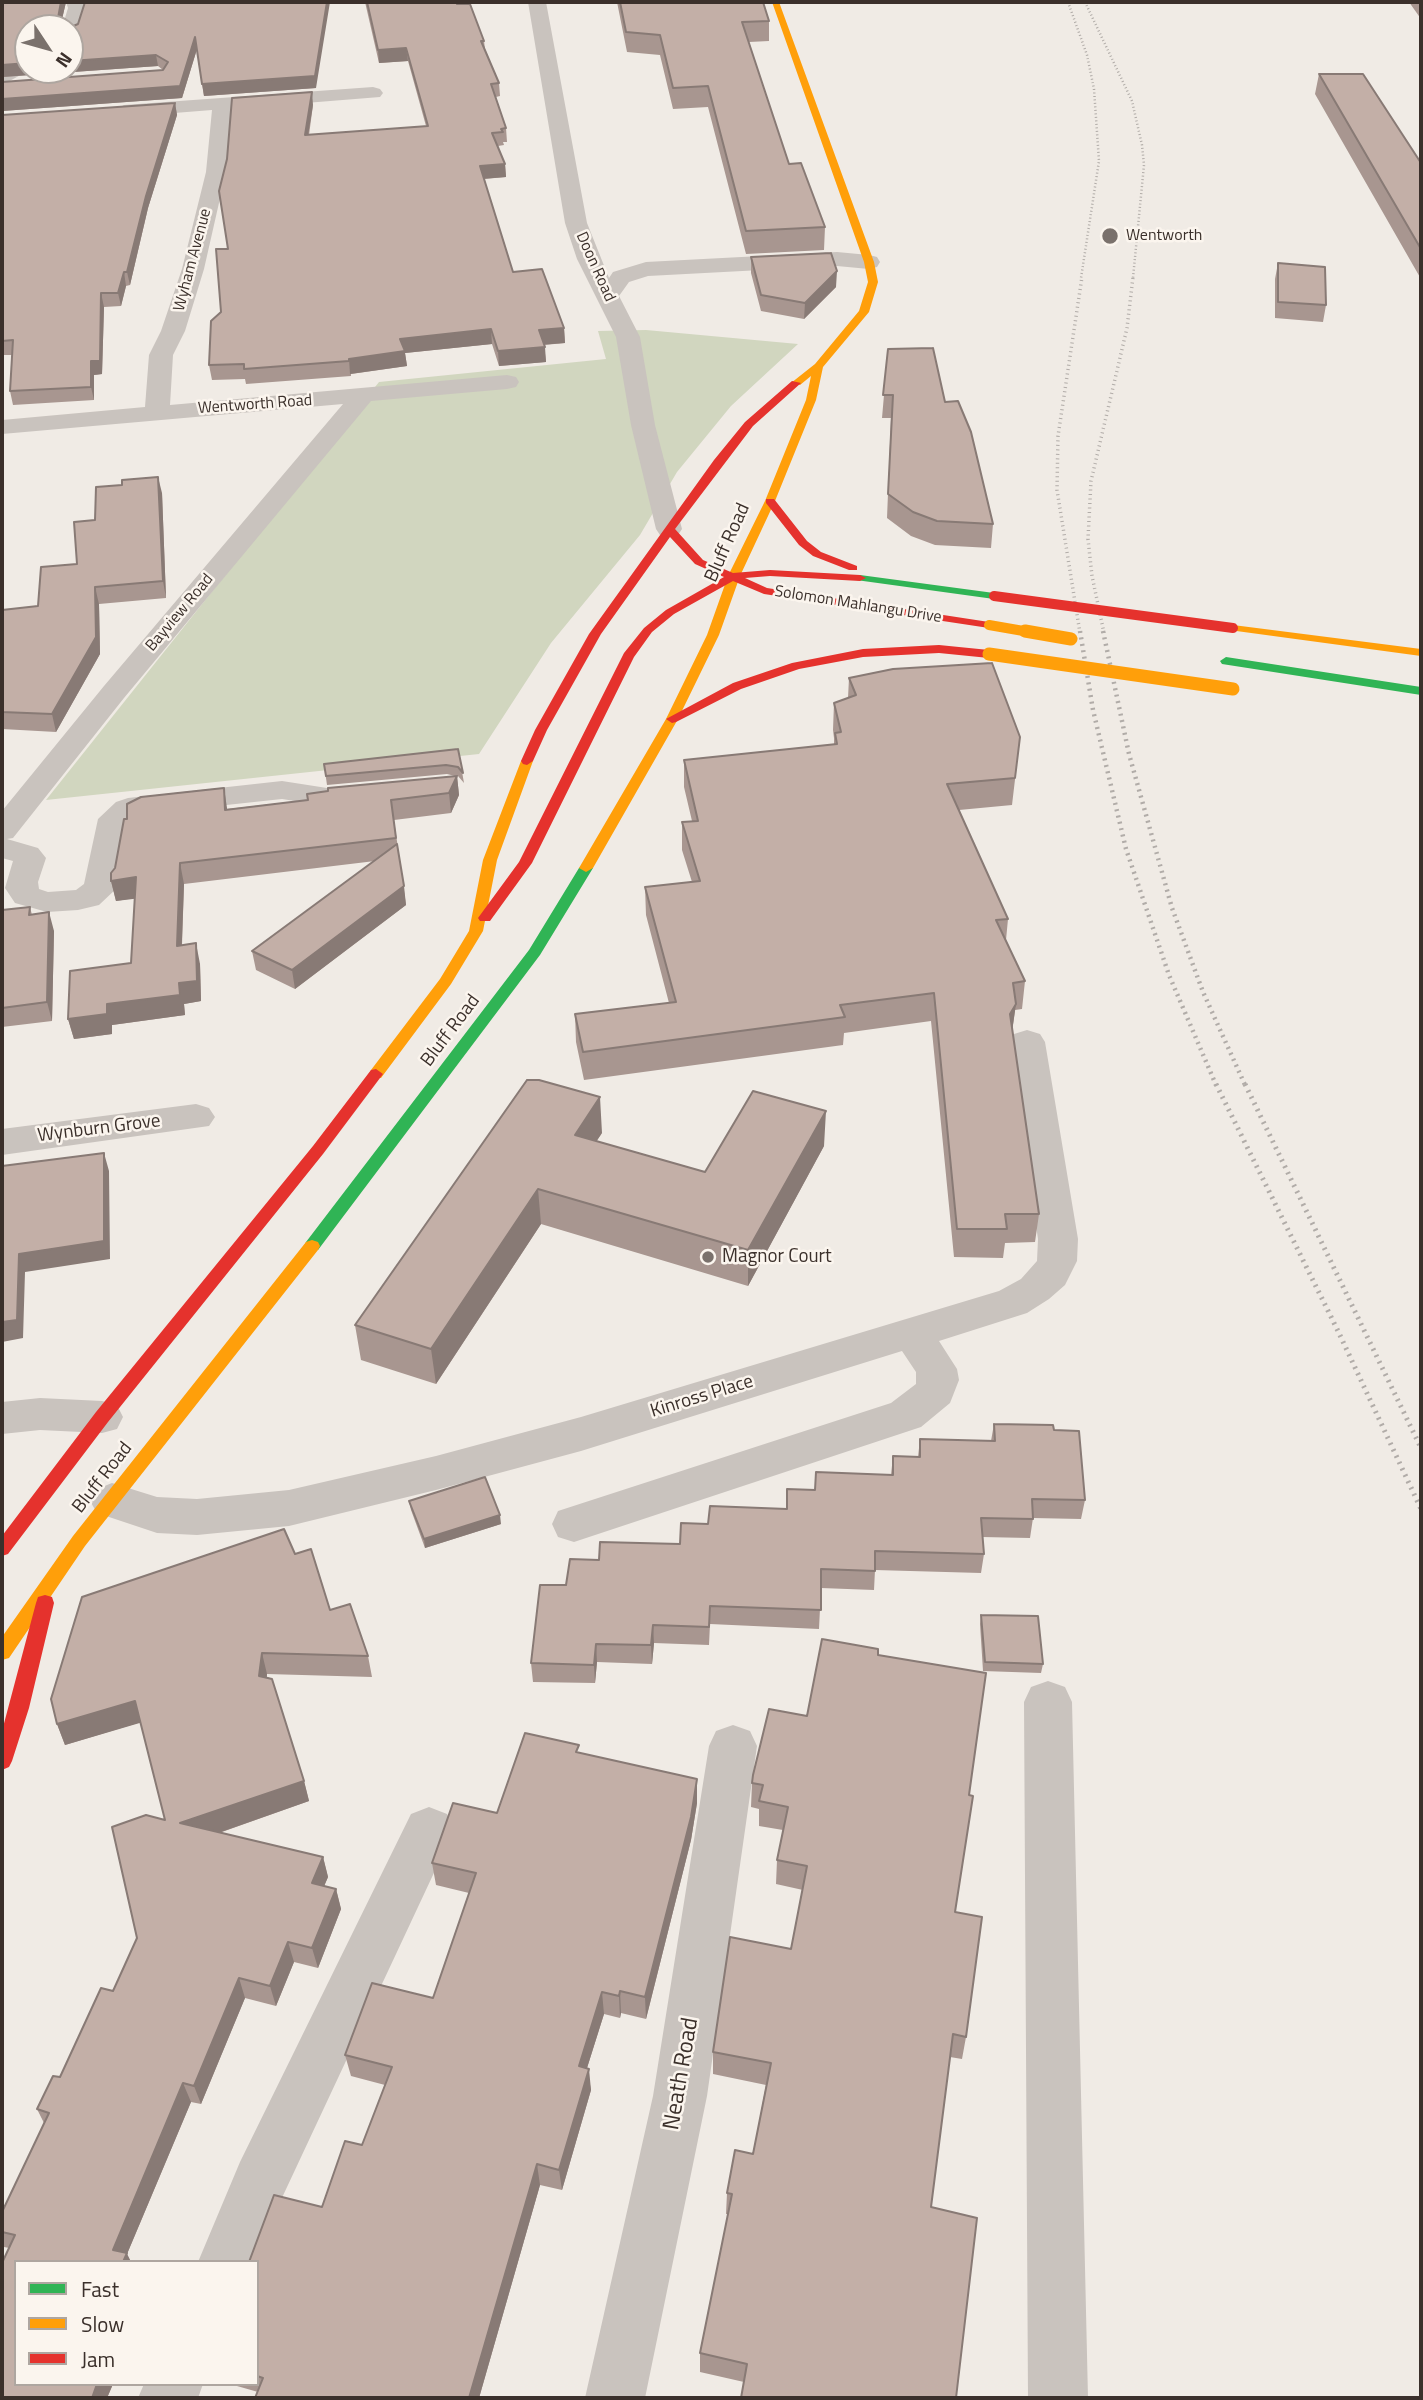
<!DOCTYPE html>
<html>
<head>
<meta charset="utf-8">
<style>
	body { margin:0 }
	#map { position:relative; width:1423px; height:2400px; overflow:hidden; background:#f0ebe5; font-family:"Titillium Web",sans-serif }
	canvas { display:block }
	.frame { position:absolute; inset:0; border:4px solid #3b302b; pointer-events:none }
	.legend { position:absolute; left:14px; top:2260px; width:245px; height:126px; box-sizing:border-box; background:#fbf5ee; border:2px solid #aea6a0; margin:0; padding:9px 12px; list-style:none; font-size:21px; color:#3b302b }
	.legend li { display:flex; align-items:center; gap:14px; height:35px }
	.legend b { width:35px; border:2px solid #aea6a0 }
	.north { position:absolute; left:14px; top:14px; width:70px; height:70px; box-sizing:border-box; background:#fbf5ee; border:2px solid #aea6a0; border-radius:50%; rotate:126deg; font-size:19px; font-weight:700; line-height:28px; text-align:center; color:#3b302b }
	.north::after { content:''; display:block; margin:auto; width:24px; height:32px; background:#7a716c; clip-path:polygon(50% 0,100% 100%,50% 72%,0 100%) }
</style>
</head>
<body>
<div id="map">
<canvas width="1423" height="2400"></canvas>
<div class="frame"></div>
<ul class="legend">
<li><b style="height:9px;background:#30b455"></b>Fast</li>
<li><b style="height:9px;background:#ff9f0a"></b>Slow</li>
<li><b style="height:9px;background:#e5322d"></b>Jam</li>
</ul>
<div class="north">N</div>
</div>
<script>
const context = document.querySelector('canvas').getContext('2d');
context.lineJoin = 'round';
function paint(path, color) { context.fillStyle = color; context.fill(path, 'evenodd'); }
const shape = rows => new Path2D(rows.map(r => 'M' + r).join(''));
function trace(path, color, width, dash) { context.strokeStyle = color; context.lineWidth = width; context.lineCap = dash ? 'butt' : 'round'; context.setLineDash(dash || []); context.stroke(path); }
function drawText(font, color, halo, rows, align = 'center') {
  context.font = font + ' "Titillium Web",sans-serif'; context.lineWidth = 5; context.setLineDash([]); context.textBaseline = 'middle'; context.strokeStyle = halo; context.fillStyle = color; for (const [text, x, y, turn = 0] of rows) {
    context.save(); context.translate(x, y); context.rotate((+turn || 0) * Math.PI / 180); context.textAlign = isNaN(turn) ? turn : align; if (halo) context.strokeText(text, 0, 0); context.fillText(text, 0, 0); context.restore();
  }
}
const green = shape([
	[646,330,798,344,731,406,677,472,640,535,551,643,479,754,46,800,379,382,606,359,598,331]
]);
const street = shape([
	[66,2,84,2,86,8,79,33,70,38,70,28,62,28,68,8,66,2],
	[528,2,546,2,587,223,609,278,613,272,646,262,837,252,869,255,877,257,880,262,877,267,869,269,837,266,648,276,629,282,619,296,640,337,655,425,682,529,678,535,669,537,660,535,656,529,631,425,616,337,577,259,565,223,528,2],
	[28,57,30,70,2,85,2,71,28,57],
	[373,87,380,89,383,93,380,97,231,109,226,172,204,269,185,331,173,355,170,405,507,375,516,377,519,382,516,387,507,389,371,401,124,698,13,838,7,839,38,848,46,858,38,882,39,889,48,892,76,890,84,884,98,819,116,802,128,798,282,781,327,788,357,785,368,787,373,794,368,801,327,806,282,799,143,814,129,823,117,888,99,905,78,910,47,912,15,903,5,888,13,861,2,858,2,811,104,686,343,404,2,434,2,420,145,407,149,355,161,331,182,269,206,172,212,110,124,117,114,111,124,105,373,87],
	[1027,1030,1040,1034,1045,1042,1078,1239,1077,1261,1065,1285,1049,1299,1027,1313,939,1341,957,1369,959,1380,950,1403,921,1427,574,1542,558,1537,552,1524,558,1511,891,1403,916,1384,916,1372,902,1351,581,1451,436,1490,289,1526,197,1535,157,1533,97,1513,90,1501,97,1489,112,1483,157,1497,197,1499,289,1490,436,1456,581,1417,999,1291,1021,1279,1037,1261,1038,1239,1009,1042,1014,1034,1027,1030],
	[196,1104,209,1108,215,1117,209,1126,2,1155,2,1129,196,1104],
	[40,1398,102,1401,117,1405,123,1417,117,1429,102,1433,40,1430,2,1434,2,1402,40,1398],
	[1048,1681,1065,1687,1072,1702,1088,2398,1028,2398,1024,1702,1031,1687,1048,1681],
	[733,1725,750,1731,757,1746,707,2096,645,2398,585,2398,653,2096,709,1746,716,1731,733,1725],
	[429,1807,447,1814,454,1830,280,2202,255,2262,198,2262,240,2162,411,1814,429,1807],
	[144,2384,203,2384,198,2398,138,2398,144,2384]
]);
const fast = shape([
	[860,575,994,593,1000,596,994,599,856,580,856,576,860,575],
	[1226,657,1421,687,1421,695,1222,664,1220,661,1226,657],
	[586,864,593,868,540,955,318,1250,306,1250,304,1246,306,1242,529,950,579,868,586,864]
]);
const slow = shape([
	[772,2,779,2,874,262,878,282,869,312,823,367,816,400,775,501,740,576,719,635,678,719,593,868,586,872,579,868,666,719,707,635,728,576,765,501,806,400,811,376,800,385,791,383,815,364,859,311,868,282,864,262,772,2],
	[1233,625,1421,649,1421,656,1229,630,1229,626,1233,625],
	[527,757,533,761,497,860,483,931,451,984,381,1078,371,1078,369,1074,371,1070,440,979,469,931,483,860,521,761,527,757],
	[312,1240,318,1242,320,1246,318,1250,85,1546,9,1658,2,1660,2,1637,73,1536,306,1242,312,1240]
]);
const jam = shape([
	[792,381,801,383,753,426,675,529,703,560,733,573,770,570,860,575,866,578,860,581,770,576,745,578,767,588,989,622,995,625,989,628,764,594,733,581,674,614,652,632,634,657,532,863,490,921,480,921,478,918,519,862,624,653,644,628,666,610,724,577,695,564,670,537,601,634,547,730,533,761,527,765,523,764,521,761,535,730,589,634,714,460,745,422,792,381],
	[766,499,774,499,807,541,821,552,857,566,857,570,849,570,813,556,799,545,766,503,766,499],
	[939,645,989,650,995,654,989,658,939,653,863,657,799,669,741,689,676,722,672,723,666,719,733,683,792,663,863,649,939,645],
	[376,1069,383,1074,323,1154,108,1422,8,1554,2,1556,2,1536,96,1412,313,1146,371,1070,376,1069],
	[45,1595,52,1597,54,1603,29,1708,12,1761,9,1767,2,1770,2,1731,36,1603,38,1597,45,1595]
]);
const railFar3 = shape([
	[1068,2,1087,55,1094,89,1099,161,1081,278],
	[1085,2,1132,101,1142,145,1144,165,1133,278]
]);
const railFar2 = shape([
	[1080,633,1057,490,1058,436,1082,277],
	[1104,633,1092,576,1088,539,1091,481,1127,328,1133,277]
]);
const railFar1 = shape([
	[1080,631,1093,710,1126,849,1169,975,1216,1085],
	[1103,631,1129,754,1172,908,1203,992,1245,1085]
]);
const rail = shape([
	[1216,1084,1338,1331,1421,1509],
	[1245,1084,1421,1448]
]);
const slowBridgeFar1 = shape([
	[989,625,1035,633]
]);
const slowBridge = shape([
	[1025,631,1071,639],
	[989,654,1233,689]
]);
const jamBridge = shape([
	[994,596,1233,628]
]);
const wall = shape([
	[2,2,66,2,62,19,28,70,78,24,85,2,316,88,204,96,197,49,182,98,2,111,2,82,163,70,158,66,2,77],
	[365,2,456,2,457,4,484,41,485,49,499,83,500,96,496,97,506,128,507,142,503,142,504,145,498,146,505,164,506,177,484,179,513,272,564,328,565,343,544,345,546,362,499,366,492,344,405,353,407,366,351,374,351,376,246,384,245,379,212,380,209,365,221,312,228,249,313,105,309,135,426,126,408,61,379,63],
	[617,2,763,2,769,21,769,41,749,42,789,164,825,227,824,250,746,254,708,107,673,109,660,55,627,52],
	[1409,2,1421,2,1421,19],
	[1319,74,1421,163,1421,279,1315,94],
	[175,103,177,115,148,208,130,285,126,286,121,306,104,307,102,374,94,375,94,400,13,405,10,391,12,355,2,355,2,115],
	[751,257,836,287,804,319,761,311,751,273],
	[1278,263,1326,305,1323,322,1275,318,1275,279],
	[888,349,945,402,993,524,991,548,935,545,911,536,887,518,891,418,882,418],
	[162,493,166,598,99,604,100,654,56,732,2,729,2,610,38,606,77,564,95,520],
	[849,678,1020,737,1012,805,959,810,1008,919,1006,940,1025,981,1022,1009,1015,1010,1012,1032,1039,1214,1035,1242,1005,1243,1003,1258,954,1257,931,1021,844,1033,843,1045,584,1080,576,1042,575,1014,669,1003,646,915,645,887,692,882,682,850,682,822,692,821,684,787,684,760,834,745,834,738,833,730,834,703,848,698],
	[458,749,464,783,458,776,457,776,459,795,451,813,394,820,406,905,295,989,256,970,252,951,375,861,184,884,182,945,200,964,201,1001,184,1004,185,1015,112,1025,112,1034,74,1039,68,1019,131,963,135,898,116,901,111,881,227,809,308,800,455,776,447,774,327,785,324,764],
	[30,907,32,915,54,931,52,1021,2,1027,2,910],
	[602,1133,596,1141,705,1172,824,1146,748,1286,541,1224,436,1384,361,1360,355,1325],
	[994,1424,1054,1430,1085,1500,1081,1519,1033,1518,1030,1538,982,1537,984,1554,981,1573,875,1570,874,1590,821,1588,819,1629,710,1624,709,1645,654,1643,652,1664,597,1662,595,1683,533,1682,531,1663,566,1585,599,1560,680,1544,708,1524,786,1509,815,1490,816,1472,891,1475,893,1456,918,1457,920,1439,991,1441],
	[409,1501,501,1524,425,1548,411,1510],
	[284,1529,295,1554,311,1549,330,1610,350,1604,368,1656,372,1677,267,1674,267,1677,272,1679,304,1781,309,1801,219,1833,323,1857,328,1877,324,1886,336,1889,341,1909,318,1968,294,1962,276,2006,245,1998,201,2104,191,2102,127,2254,131,2262,16,2262,16,2384,113,2384,107,2398,2,2398,2,2263,9,2248,4,2247,2,2243,2,2212,44,2123,37,2109,53,2076,60,2077,101,1988,113,1991,137,1938,112,1827,146,1815,165,1820,141,1722,65,1745,57,1724,51,1699,82,1597],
	[981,1615,1043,1664,1041,1673,983,1671,980,1624],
	[878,1655,969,1795,955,1912,966,2037,962,2059,950,2057,744,2382,700,2372,700,2353,728,2214,726,2214,727,2193,753,2154,766,2085,713,2074,713,2052,791,1949,803,1890,776,1884,777,1860,783,1830,759,1826,759,1809,751,1807,752,1783,807,1716],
	[579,1753,697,1779,697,1803,691,1840,646,2019,621,2013,620,2018,604,2014,587,2068,591,2090,562,2190,540,2185,479,2398,255,2398,258,2392,230,2384,257,2384,257,2262,322,2207,362,2145,385,2085,351,2076,345,2055,433,1998,469,1893,436,1885,432,1863]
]);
const shadedWall = shape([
	[61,2,66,2,60,28,58,18],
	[327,2,330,2,316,88,204,96,202,84],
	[195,37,197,49,182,98,2,111,2,99,180,86],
	[406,48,408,61,379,63,378,50],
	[156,55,158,66,2,77,2,65,28,63,28,70,70,70,70,61],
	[312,92,313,105,306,148,305,135],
	[175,103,177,115,148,208,130,285,127,272,146,196],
	[505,164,506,177,481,179,480,166],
	[837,271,836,287,804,319,805,303],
	[124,272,126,286,121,306,118,293],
	[101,293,104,307,102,374,94,375,94,400,91,387,91,361],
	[564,328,565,343,539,345,539,330],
	[491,329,492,344,405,353,407,366,350,374,349,359,400,339],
	[545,347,546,362,499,366,498,351],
	[158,477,162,493,166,598,163,581],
	[95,587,99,604,100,654,56,732,52,714],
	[457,776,459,795,451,813,449,793],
	[224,788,227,808,229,830,225,810],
	[180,863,184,884,181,966,177,946],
	[136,877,141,898,116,901,111,881],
	[404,886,406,905,295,989,292,970],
	[49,912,54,931,52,1021,47,1002],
	[196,943,200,964,201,1001,184,1004,185,1015,112,1025,112,1034,74,1039,68,1019,107,1004,179,983],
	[1016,1004,1012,1032,1010,1014],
	[600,1097,602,1133,577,1171,575,1135],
	[826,1111,824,1146,748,1286,748,1250],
	[104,1153,109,1171,110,1259,25,1272,23,1338,2,1342,2,1322,19,1254],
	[538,1189,541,1224,436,1384,431,1349],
	[500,1515,501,1524,425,1548,424,1539],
	[653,1625,654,1643,652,1664,651,1645],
	[596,1644,597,1662,595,1683,594,1665],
	[262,1653,267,1674,264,1697,259,1676],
	[135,1701,143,1722,65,1745,57,1724],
	[697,1779,697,1803,691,1840,646,2019,645,1997],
	[304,1781,309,1801,187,1844,180,1823],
	[323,1857,328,1877,317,1903,312,1883],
	[336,1889,341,1909,318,1968,312,1948],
	[288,1942,294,1962,276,2006,270,1986],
	[239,1978,245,1998,201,2104,194,2086],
	[620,1991,621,2013,620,2018,619,1996],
	[602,1992,604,2014,581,2087,579,2066],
	[589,2069,591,2090,562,2190,559,2170],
	[183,2083,191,2102,127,2254,131,2262,119,2262,113,2250],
	[537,2164,540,2185,479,2398,469,2398],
	[97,2384,113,2384,107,2398,92,2398]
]);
const building = shape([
	[2,2,61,2,58,18,65,19,67,28,28,28,28,63,2,65,2,2],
	[85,2,327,2,315,76,202,84,195,37,180,86,2,99,2,82,163,70,168,62,156,55,70,61,69,28,78,24,85,2],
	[367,2,456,2,457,4,470,4,484,41,481,41,499,83,491,84,506,128,501,129,503,132,492,133,505,164,480,166,513,272,542,269,564,328,539,330,545,347,498,351,491,329,400,339,405,351,349,359,349,361,244,369,244,364,209,365,211,321,221,312,216,249,228,249,219,191,227,159,232,98,312,92,305,135,428,126,406,48,378,50,367,2],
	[620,2,763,2,769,21,742,22,789,164,801,163,825,227,746,231,708,86,673,88,660,35,626,32,620,2],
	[1319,74,1363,74,1421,163,1421,249,1319,74],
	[175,103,146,196,127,272,124,272,118,293,101,293,100,361,91,361,91,387,10,391,13,340,2,341,2,115,175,103],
	[831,253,837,271,805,303,761,295,751,257,831,253],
	[1278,263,1325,267,1326,305,1278,302,1278,263],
	[933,348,945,402,958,401,971,432,993,524,937,521,913,512,888,494,893,395,883,395,888,349,933,348],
	[158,477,163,581,95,587,96,637,52,714,2,712,2,610,38,606,41,567,77,564,74,522,95,520,96,487,122,485,122,480,158,477],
	[992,663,1020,737,1015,778,947,784,1008,919,996,920,1025,981,1013,983,1016,1004,1010,1014,1039,1214,1005,1214,1007,1229,957,1229,934,993,840,1005,845,1017,583,1052,575,1014,676,1002,645,887,700,881,682,822,698,821,684,760,837,744,835,733,841,732,834,703,856,695,849,678,893,669,992,663],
	[458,749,463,773,458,767,446,765,326,776,324,764,458,749],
	[457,776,449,793,391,800,396,838,180,863,177,946,196,943,197,981,179,983,180,995,107,1004,107,1014,68,1019,70,971,131,963,136,877,111,881,111,873,115,868,124,819,127,819,127,804,141,797,224,788,225,810,308,800,307,794,328,791,328,788,457,776],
	[397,844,404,886,292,970,252,951,397,844],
	[30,907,29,915,49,912,47,1002,2,1008,2,910,30,907],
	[527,1080,539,1080,600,1097,575,1135,705,1172,753,1091,826,1111,748,1250,538,1189,431,1349,355,1325,527,1080],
	[104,1153,104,1241,19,1254,17,1320,2,1322,2,1166,104,1153],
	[994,1424,1053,1425,1054,1430,1079,1431,1085,1500,1032,1499,1033,1519,981,1518,984,1554,875,1551,875,1571,821,1569,821,1610,710,1606,709,1627,653,1625,651,1645,596,1644,594,1665,531,1663,540,1585,566,1585,570,1559,599,1560,600,1542,680,1544,681,1523,708,1524,710,1506,787,1509,787,1489,815,1490,816,1472,893,1475,893,1456,920,1457,920,1439,995,1441,994,1424],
	[485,1477,500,1515,424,1539,409,1501,485,1477],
	[284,1529,295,1554,311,1549,330,1610,350,1604,368,1656,262,1653,259,1676,272,1679,304,1781,180,1823,323,1857,312,1883,336,1889,312,1948,288,1942,270,1986,239,1978,194,2086,183,2083,113,2250,127,2253,123,2262,16,2262,16,2384,97,2384,92,2398,2,2398,2,2263,15,2235,2,2232,2,2212,49,2113,37,2109,53,2076,60,2077,101,1988,113,1991,137,1938,112,1827,146,1815,165,1820,135,1701,57,1724,51,1699,82,1597,284,1529],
	[981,1615,1038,1616,1043,1664,985,1662,981,1615],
	[822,1639,878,1649,878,1655,986,1673,969,1795,973,1796,955,1912,982,1917,966,2037,953,2034,931,2207,977,2218,956,2398,741,2398,747,2364,700,2353,732,2194,727,2193,735,2150,753,2154,771,2063,713,2052,730,1937,791,1949,807,1866,777,1860,788,1807,759,1801,763,1785,752,1783,753,1775,769,1709,807,1716,822,1639],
	[525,1733,579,1745,576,1752,697,1779,691,1817,645,1997,620,1991,619,1996,602,1992,579,2066,589,2069,559,2170,537,2164,469,2398,255,2398,263,2378,257,2376,257,2262,249,2262,274,2195,322,2207,345,2141,362,2145,392,2067,345,2055,372,1983,433,1998,476,1873,432,1863,453,1803,497,1813,525,1733]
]);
const markers = [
	[1110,236,9,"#7a716c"],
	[708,1257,7,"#7a716c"]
];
const farPoinames = [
	["Wentworth",1126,236]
];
const farStreetnames = [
	["Wyham Avenue",193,260,-75],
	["Doon Road",595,267,66],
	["Wentworth Road",255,405,-4],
	["Solomon Mahlangu Drive",858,605,9],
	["Bayview Road",180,613,-50]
];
const streetNames = [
	["Bluff Road",728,543,-66],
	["Bluff Road",451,1031,-53],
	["Wynburn Grove",99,1129,-7],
	["Kinross Place",702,1397,-17],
	["Bluff Road",103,1478,-52]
];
const poiNames = [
	["Magnor Court",722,1257]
];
const nearStreetnames = [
	["Neath Road",682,2074,-80]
];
paint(green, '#d1d6bf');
paint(street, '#c9c3be');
paint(fast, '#30b455');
paint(slow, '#ff9f0a');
paint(jam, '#e5322d');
trace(railFar3, '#b1aca8', 2.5, [1, 2.5]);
trace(railFar2, '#b1aca8', 3.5, [1, 3.5]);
trace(railFar1, '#b1aca8', 4.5, [2, 4.5]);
trace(rail, '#b1aca8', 5, [2, 5]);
trace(slowBridgeFar1, '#ff9f0a', 10);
trace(slowBridge, '#ff9f0a', 13);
trace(jamBridge, '#e5322d', 10);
paint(wall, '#a89690');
paint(shadedWall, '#887a75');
paint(building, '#c3afa7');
trace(building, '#887a75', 2);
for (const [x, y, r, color] of markers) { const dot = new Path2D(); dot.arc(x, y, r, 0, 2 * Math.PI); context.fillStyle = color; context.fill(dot); trace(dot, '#fbf5ee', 2.5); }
drawText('16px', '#3b302b', '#fbf5ee', farPoinames, 'left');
drawText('16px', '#3b302b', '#fbf5ee', farStreetnames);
drawText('19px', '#3b302b', '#fbf5ee', streetNames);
drawText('19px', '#3b302b', '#fbf5ee', poiNames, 'left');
drawText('23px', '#3b302b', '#fbf5ee', nearStreetnames);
</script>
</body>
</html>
